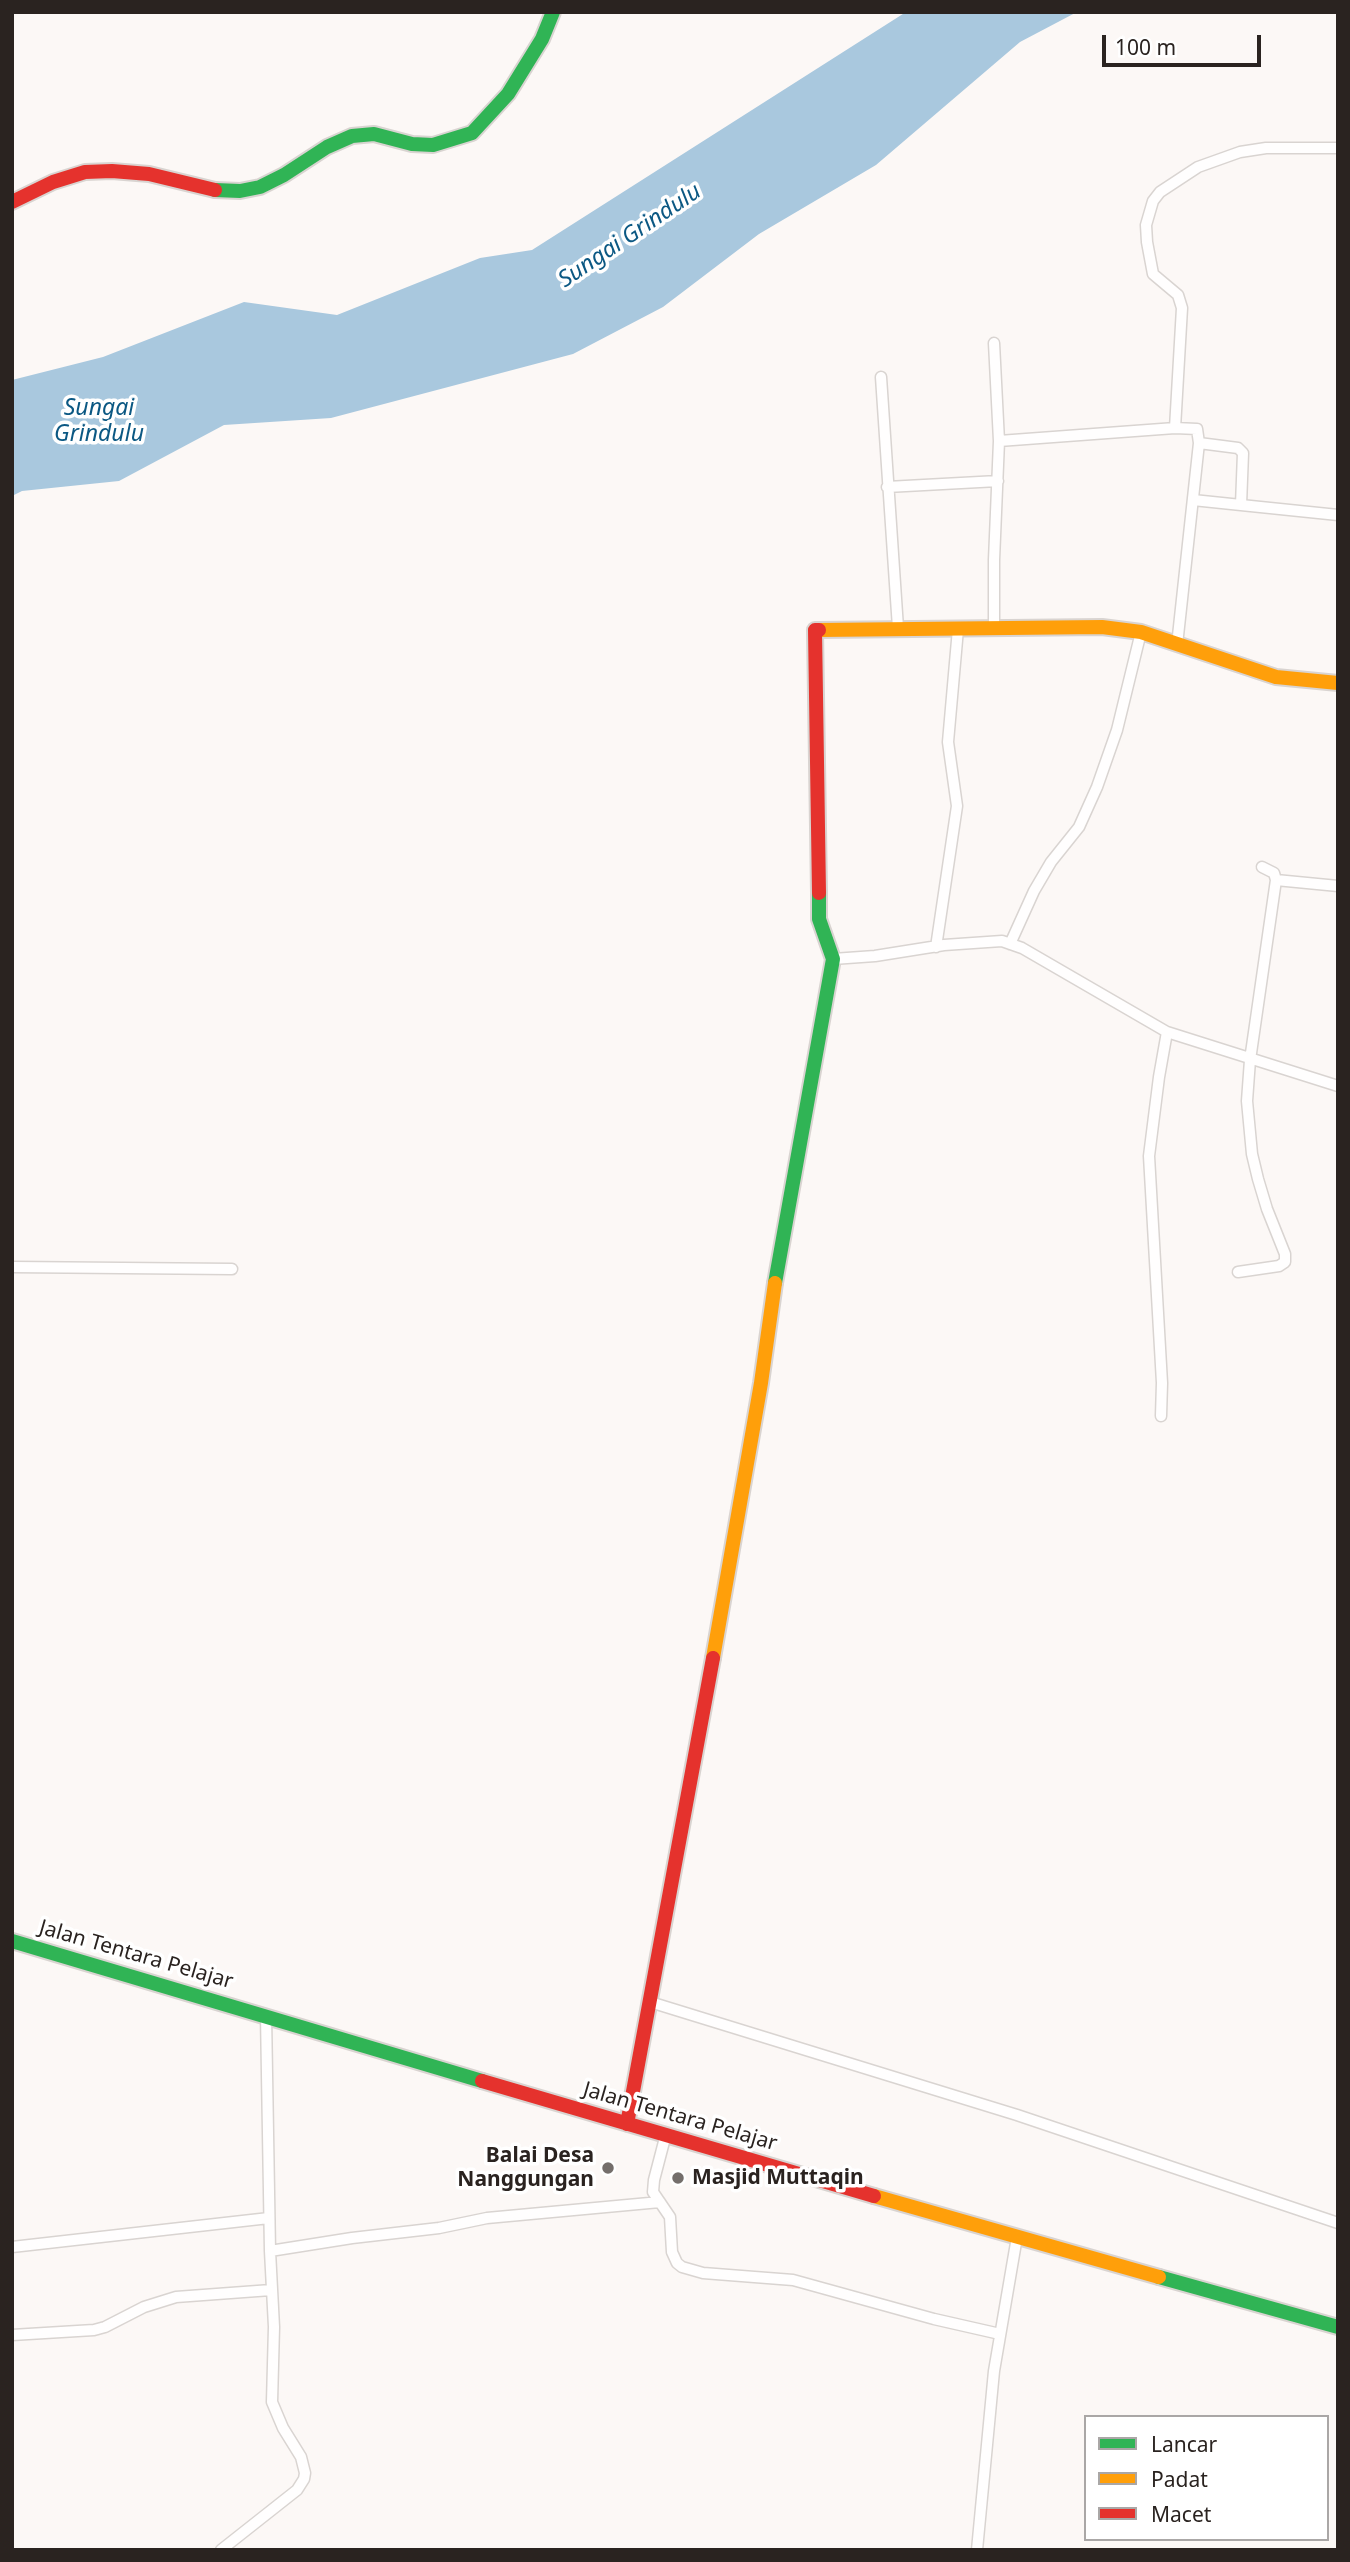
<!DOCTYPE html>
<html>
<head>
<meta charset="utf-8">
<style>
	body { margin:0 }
	#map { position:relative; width:1350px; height:2562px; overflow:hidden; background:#fcf8f6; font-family:"Noto Sans",sans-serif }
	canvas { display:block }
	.frame { position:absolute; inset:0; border:14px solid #2a2320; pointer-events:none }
	.legend { position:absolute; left:1084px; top:2415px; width:245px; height:126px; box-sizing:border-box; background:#fff; border:2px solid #aaa7a6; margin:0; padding:9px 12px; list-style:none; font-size:21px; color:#2a2320 }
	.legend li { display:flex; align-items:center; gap:14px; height:35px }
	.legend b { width:35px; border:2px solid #aaa7a6 }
	.scale { position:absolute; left:1102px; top:35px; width:159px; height:32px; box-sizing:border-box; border:4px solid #2a2320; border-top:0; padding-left:9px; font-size:21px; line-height:24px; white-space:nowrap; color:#2a2320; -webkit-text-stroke:5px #fff; paint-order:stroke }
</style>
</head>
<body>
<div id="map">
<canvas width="1350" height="2562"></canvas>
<div class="frame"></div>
<ul class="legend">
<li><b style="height:9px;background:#30b455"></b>Lancar</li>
<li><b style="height:9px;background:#ff9f0a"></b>Padat</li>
<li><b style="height:9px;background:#e5322d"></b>Macet</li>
</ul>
<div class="scale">100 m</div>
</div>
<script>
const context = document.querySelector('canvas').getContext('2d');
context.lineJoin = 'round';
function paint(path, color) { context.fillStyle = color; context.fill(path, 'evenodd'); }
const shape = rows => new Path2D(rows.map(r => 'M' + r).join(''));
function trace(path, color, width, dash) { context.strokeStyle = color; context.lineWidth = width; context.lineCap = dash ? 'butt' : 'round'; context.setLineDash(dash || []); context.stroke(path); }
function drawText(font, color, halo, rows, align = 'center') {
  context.font = font + ' "Noto Sans",sans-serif'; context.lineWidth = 7; context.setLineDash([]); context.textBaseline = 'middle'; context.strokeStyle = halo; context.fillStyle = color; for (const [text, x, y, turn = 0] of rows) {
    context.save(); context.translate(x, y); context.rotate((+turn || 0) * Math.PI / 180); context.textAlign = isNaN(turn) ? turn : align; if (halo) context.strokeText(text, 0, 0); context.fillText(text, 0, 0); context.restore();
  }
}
const water = shape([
	[906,12,1077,12,1020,42,876,165,759,234,663,307,573,354,331,418,224,425,119,481,22,491,12,496,12,380,103,357,244,302,337,315,480,258,532,250]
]);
const street = shape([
	[994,343,999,441,994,560,994,628],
	[881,377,898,628],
	[1175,428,1182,308,1178,295,1153,274,1147,242,1146,225,1153,201,1160,192,1198,167,1240,152,1266,148,1338,148],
	[999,441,1175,428,1197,429,1199,443,1177,645],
	[1199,443,1238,448,1243,453,1241,505,1338,515],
	[887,487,998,481],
	[1193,500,1241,505],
	[1262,867,1274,873,1276,880],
	[1010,944,1034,891,1051,862,1079,827,1097,787,1117,730,1141,632],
	[936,947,957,806,948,742,958,629],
	[833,959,875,956,944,945,1002,941,1022,948,1167,1032,1338,1086],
	[12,1267,232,1269],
	[1238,1272,1279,1266,1285,1262,1285,1254,1267,1209,1258,1179,1252,1154,1247,1101,1250,1060,1276,880,1338,886],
	[1161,1416,1162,1383,1149,1156,1159,1077,1167,1032],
	[650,2002,1017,2115,1338,2223],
	[666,2134,654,2180,653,2192,670,2217,672,2252,677,2263,682,2267,703,2273,793,2280,934,2319,1000,2334],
	[12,2247,269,2218],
	[270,2251,352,2238,439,2228,487,2218,660,2202],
	[12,2335,94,2330,105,2327,144,2307,176,2297,271,2290],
	[221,2550,297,2490,304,2479,305,2473,301,2457,283,2428,272,2402,274,2327,270,2251,266,2015],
	[977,2550,994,2371,1017,2237]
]);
const fast = shape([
	[215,190,240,191,260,187,284,175,327,147,352,136,374,134,412,144,433,145,472,133,508,94,542,39,553,12],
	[775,1283,833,959,819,919,819,893],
	[12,1941,482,2081],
	[1159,2277,1338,2327]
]);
const slow = shape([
	[819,630,1102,627,1141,632,1276,677,1338,683],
	[713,1658,761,1383,775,1283],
	[874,2196,1159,2277]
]);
const jam = shape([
	[12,202,53,182,85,172,112,171,149,174,215,190],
	[819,893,815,630,819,630],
	[482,2081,874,2196],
	[627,2124,713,1658]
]);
const markers = [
	[608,2168,7,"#746e6b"],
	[678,2178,7,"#746e6b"]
];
const streetNames = [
	["Jalan Tentara Pelajar",136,1955,16],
	["Jalan Tentara Pelajar",680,2117,16]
];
const poiNames = [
	["Balai Desa",594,2156],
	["Nanggungan",594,2180],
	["Masjid Muttaqin",692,2178,"left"]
];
const waterNames = [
	["Sungai Grindulu",630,236,-34],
	["Sungai",99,408],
	["Grindulu",99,434]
];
paint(water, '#a9c8de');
trace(street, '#d9d4d1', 13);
trace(fast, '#d9d4d1', 18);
trace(slow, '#d9d4d1', 18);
trace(jam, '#d9d4d1', 18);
trace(street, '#fffefe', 10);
trace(fast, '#30b455', 14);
trace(slow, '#ff9f0a', 14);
trace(jam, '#e5322d', 14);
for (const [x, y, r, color] of markers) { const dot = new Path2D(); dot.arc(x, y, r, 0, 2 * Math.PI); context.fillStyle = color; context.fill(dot); trace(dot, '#fff', 2.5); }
drawText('21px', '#2a2320', '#fff', streetNames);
drawText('bold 21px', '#2a2320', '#fff', poiNames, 'right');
drawText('italic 23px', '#0b5883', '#fff', waterNames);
</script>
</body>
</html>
